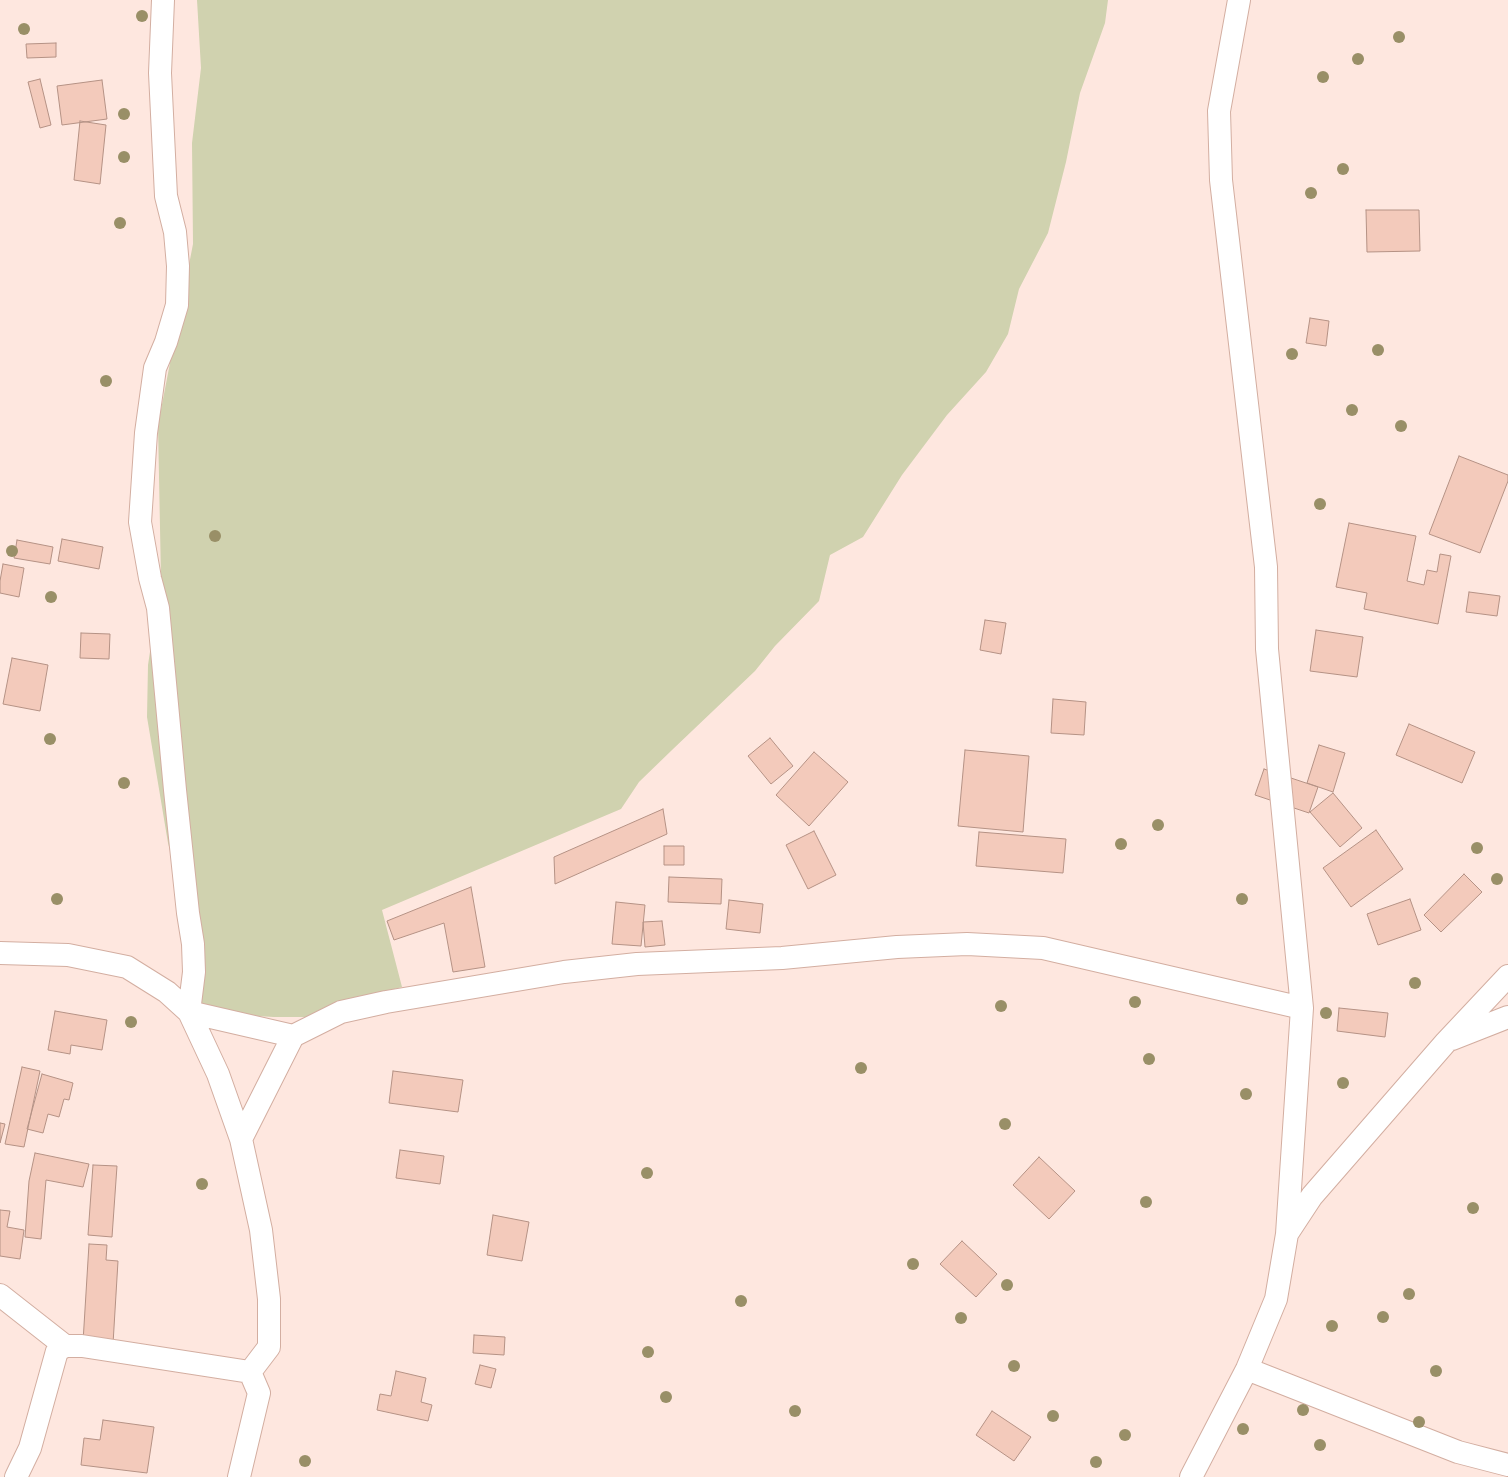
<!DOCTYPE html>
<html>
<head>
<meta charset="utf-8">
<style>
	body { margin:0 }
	canvas { display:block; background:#fee7df }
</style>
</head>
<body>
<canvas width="1508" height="1477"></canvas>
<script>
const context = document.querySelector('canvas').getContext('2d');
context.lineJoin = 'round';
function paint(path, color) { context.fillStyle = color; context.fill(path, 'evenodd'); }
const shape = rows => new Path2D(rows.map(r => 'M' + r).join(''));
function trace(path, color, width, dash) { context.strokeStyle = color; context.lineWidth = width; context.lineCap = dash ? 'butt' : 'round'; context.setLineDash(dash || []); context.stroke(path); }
const green = shape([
	[197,0,1108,0,1105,23,1080,93,1066,162,1048,233,1019,289,1008,334,986,372,947,415,902,475,863,537,830,555,819,601,775,646,755,671,672,750,639,782,621,809,382,910,402,987,360,998,311,1017,274,1017,220,1014,200,1006,177,878,168,843,147,717,148,665,161,579,158,425,193,244,192,143,201,68]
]);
const building = shape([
	[56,43,56,57,27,58,26,44,56,43],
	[40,79,51,125,40,128,28,82,40,79],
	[102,80,107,119,62,125,57,86,102,80],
	[80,121,106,125,100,184,74,180,80,121],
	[1366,210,1419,210,1420,251,1367,252,1366,210],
	[1310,318,1329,321,1326,346,1306,343,1310,318],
	[1459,456,1508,475,1508,481,1480,553,1429,534,1459,456],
	[1349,523,1416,536,1407,581,1424,585,1427,570,1437,572,1440,554,1451,556,1438,624,1364,609,1367,593,1336,587,1349,523],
	[62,539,103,547,99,569,58,561,62,539],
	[17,540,53,547,50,564,14,558,17,540],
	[3,564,24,568,19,597,0,593,0,581,3,564],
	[1469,592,1500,596,1497,616,1466,612,1469,592],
	[985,620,1006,623,1001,654,980,650,985,620],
	[1316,630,1363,637,1357,677,1310,671,1316,630],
	[81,633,110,634,109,659,80,658,81,633],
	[12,658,48,665,40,711,3,704,12,658],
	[1053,699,1086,702,1084,735,1051,733,1053,699],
	[1409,724,1475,752,1462,783,1396,755,1409,724],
	[770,738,793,766,771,784,748,756,770,738],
	[1319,745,1345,753,1333,792,1307,783,1319,745],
	[965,750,1029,756,1023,832,958,826,965,750],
	[814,752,848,782,809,826,776,795,814,752],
	[1264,769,1318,787,1309,813,1255,795,1264,769],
	[1333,793,1362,828,1340,847,1310,812,1333,793],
	[663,809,667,834,555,884,554,857,663,809],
	[1376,830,1403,869,1351,907,1323,868,1376,830],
	[814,831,836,875,808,889,786,845,814,831],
	[979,832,1066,839,1063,873,976,866,979,832],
	[664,846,684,846,684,865,664,865,664,846],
	[1464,874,1482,892,1441,932,1424,915,1464,874],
	[669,877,722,879,721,904,668,902,669,877],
	[471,887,485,967,453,972,444,923,394,940,387,921,471,887],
	[1410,899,1421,930,1378,945,1367,914,1410,899],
	[729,900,763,904,760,933,726,929,729,900],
	[616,902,645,905,641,946,612,944,616,902],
	[662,921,665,945,645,947,643,922,662,921],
	[1339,1008,1388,1013,1385,1037,1337,1031,1339,1008],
	[55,1011,107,1020,102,1050,71,1045,70,1054,48,1050,55,1011],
	[22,1067,40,1071,24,1147,5,1144,22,1067],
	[393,1071,463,1080,458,1112,389,1103,393,1071],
	[42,1074,73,1083,69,1100,64,1099,59,1117,48,1114,43,1133,27,1129,42,1074],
	[0,1123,5,1124,0,1143,0,1123],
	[400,1150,444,1156,440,1184,396,1178,400,1150],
	[35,1153,89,1164,83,1187,46,1180,41,1239,25,1237,29,1181,35,1153],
	[1039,1157,1075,1191,1049,1219,1013,1185,1039,1157],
	[93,1165,117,1166,112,1237,88,1235,93,1165],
	[0,1210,10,1211,7,1227,24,1230,20,1259,0,1256,0,1210],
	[493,1215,529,1222,522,1261,487,1255,493,1215],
	[962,1241,997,1274,976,1297,940,1264,962,1241],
	[89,1244,107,1245,106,1260,118,1261,113,1344,83,1342,89,1244],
	[474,1335,505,1337,504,1355,473,1353,474,1335],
	[480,1365,496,1369,491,1388,475,1384,480,1365],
	[396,1371,426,1378,421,1402,432,1405,428,1421,377,1410,380,1394,391,1396,396,1371],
	[992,1411,1031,1437,1014,1461,976,1435,992,1411],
	[103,1420,154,1427,147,1473,81,1465,84,1438,100,1440,103,1420]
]);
const minor = shape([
	[163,0,160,73,166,196,175,232,178,266,177,305,166,342,155,368,146,433,140,522,150,578,158,608,175,790,188,913,193,944,194,972,189,1012,293,1036],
	[1239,0,1219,111,1221,180,1266,567,1267,649,1302,1008,1287,1234],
	[0,953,68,955,127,967,167,992,189,1012,218,1074,241,1139,261,1230,269,1299,269,1347,250,1372],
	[1452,1039,1508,1017],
	[241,1139,293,1036,341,1012,386,1002,564,972,637,964,782,958,897,947,967,944,1043,948,1302,1008],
	[0,1295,65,1346],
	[1247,1369,1458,1452,1508,1465],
	[16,1477,30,1448,57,1351,65,1346,82,1346,250,1372],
	[239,1477,259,1393,250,1372],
	[1191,1477,1247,1369,1276,1299,1287,1234,1312,1196,1446,1042,1508,976]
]);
const trees = [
	[142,16],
	[24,29],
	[1399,37],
	[1358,59],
	[1323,77],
	[124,114],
	[124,157],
	[1343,169],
	[1311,193],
	[120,223],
	[1378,350],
	[1292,354],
	[106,381],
	[1352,410],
	[1401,426],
	[1320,504],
	[215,536],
	[12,551],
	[51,597],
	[50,739],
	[124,783],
	[1158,825],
	[1121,844],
	[1477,848],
	[1497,879],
	[57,899],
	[1242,899],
	[1415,983],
	[1135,1002],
	[1001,1006],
	[1326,1013],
	[131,1022],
	[1149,1059],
	[861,1068],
	[1343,1083],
	[1246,1094],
	[1005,1124],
	[647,1173],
	[202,1184],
	[1146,1202],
	[1473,1208],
	[913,1264],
	[1007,1285],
	[1409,1294],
	[741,1301],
	[1383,1317],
	[961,1318],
	[1332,1326],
	[648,1352],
	[1014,1366],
	[1436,1371],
	[666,1397],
	[1303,1410],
	[795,1411],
	[1053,1416],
	[1419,1422],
	[1243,1429],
	[1125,1435],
	[1320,1445],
	[305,1461],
	[1096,1462]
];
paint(green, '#d0d2af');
paint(building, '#f3cabb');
trace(building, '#b59285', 1);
trace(minor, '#d3aea1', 24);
trace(minor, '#fff', 22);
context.fillStyle = '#998f67';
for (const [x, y] of trees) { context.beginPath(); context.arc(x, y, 6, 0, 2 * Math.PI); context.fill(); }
</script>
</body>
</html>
